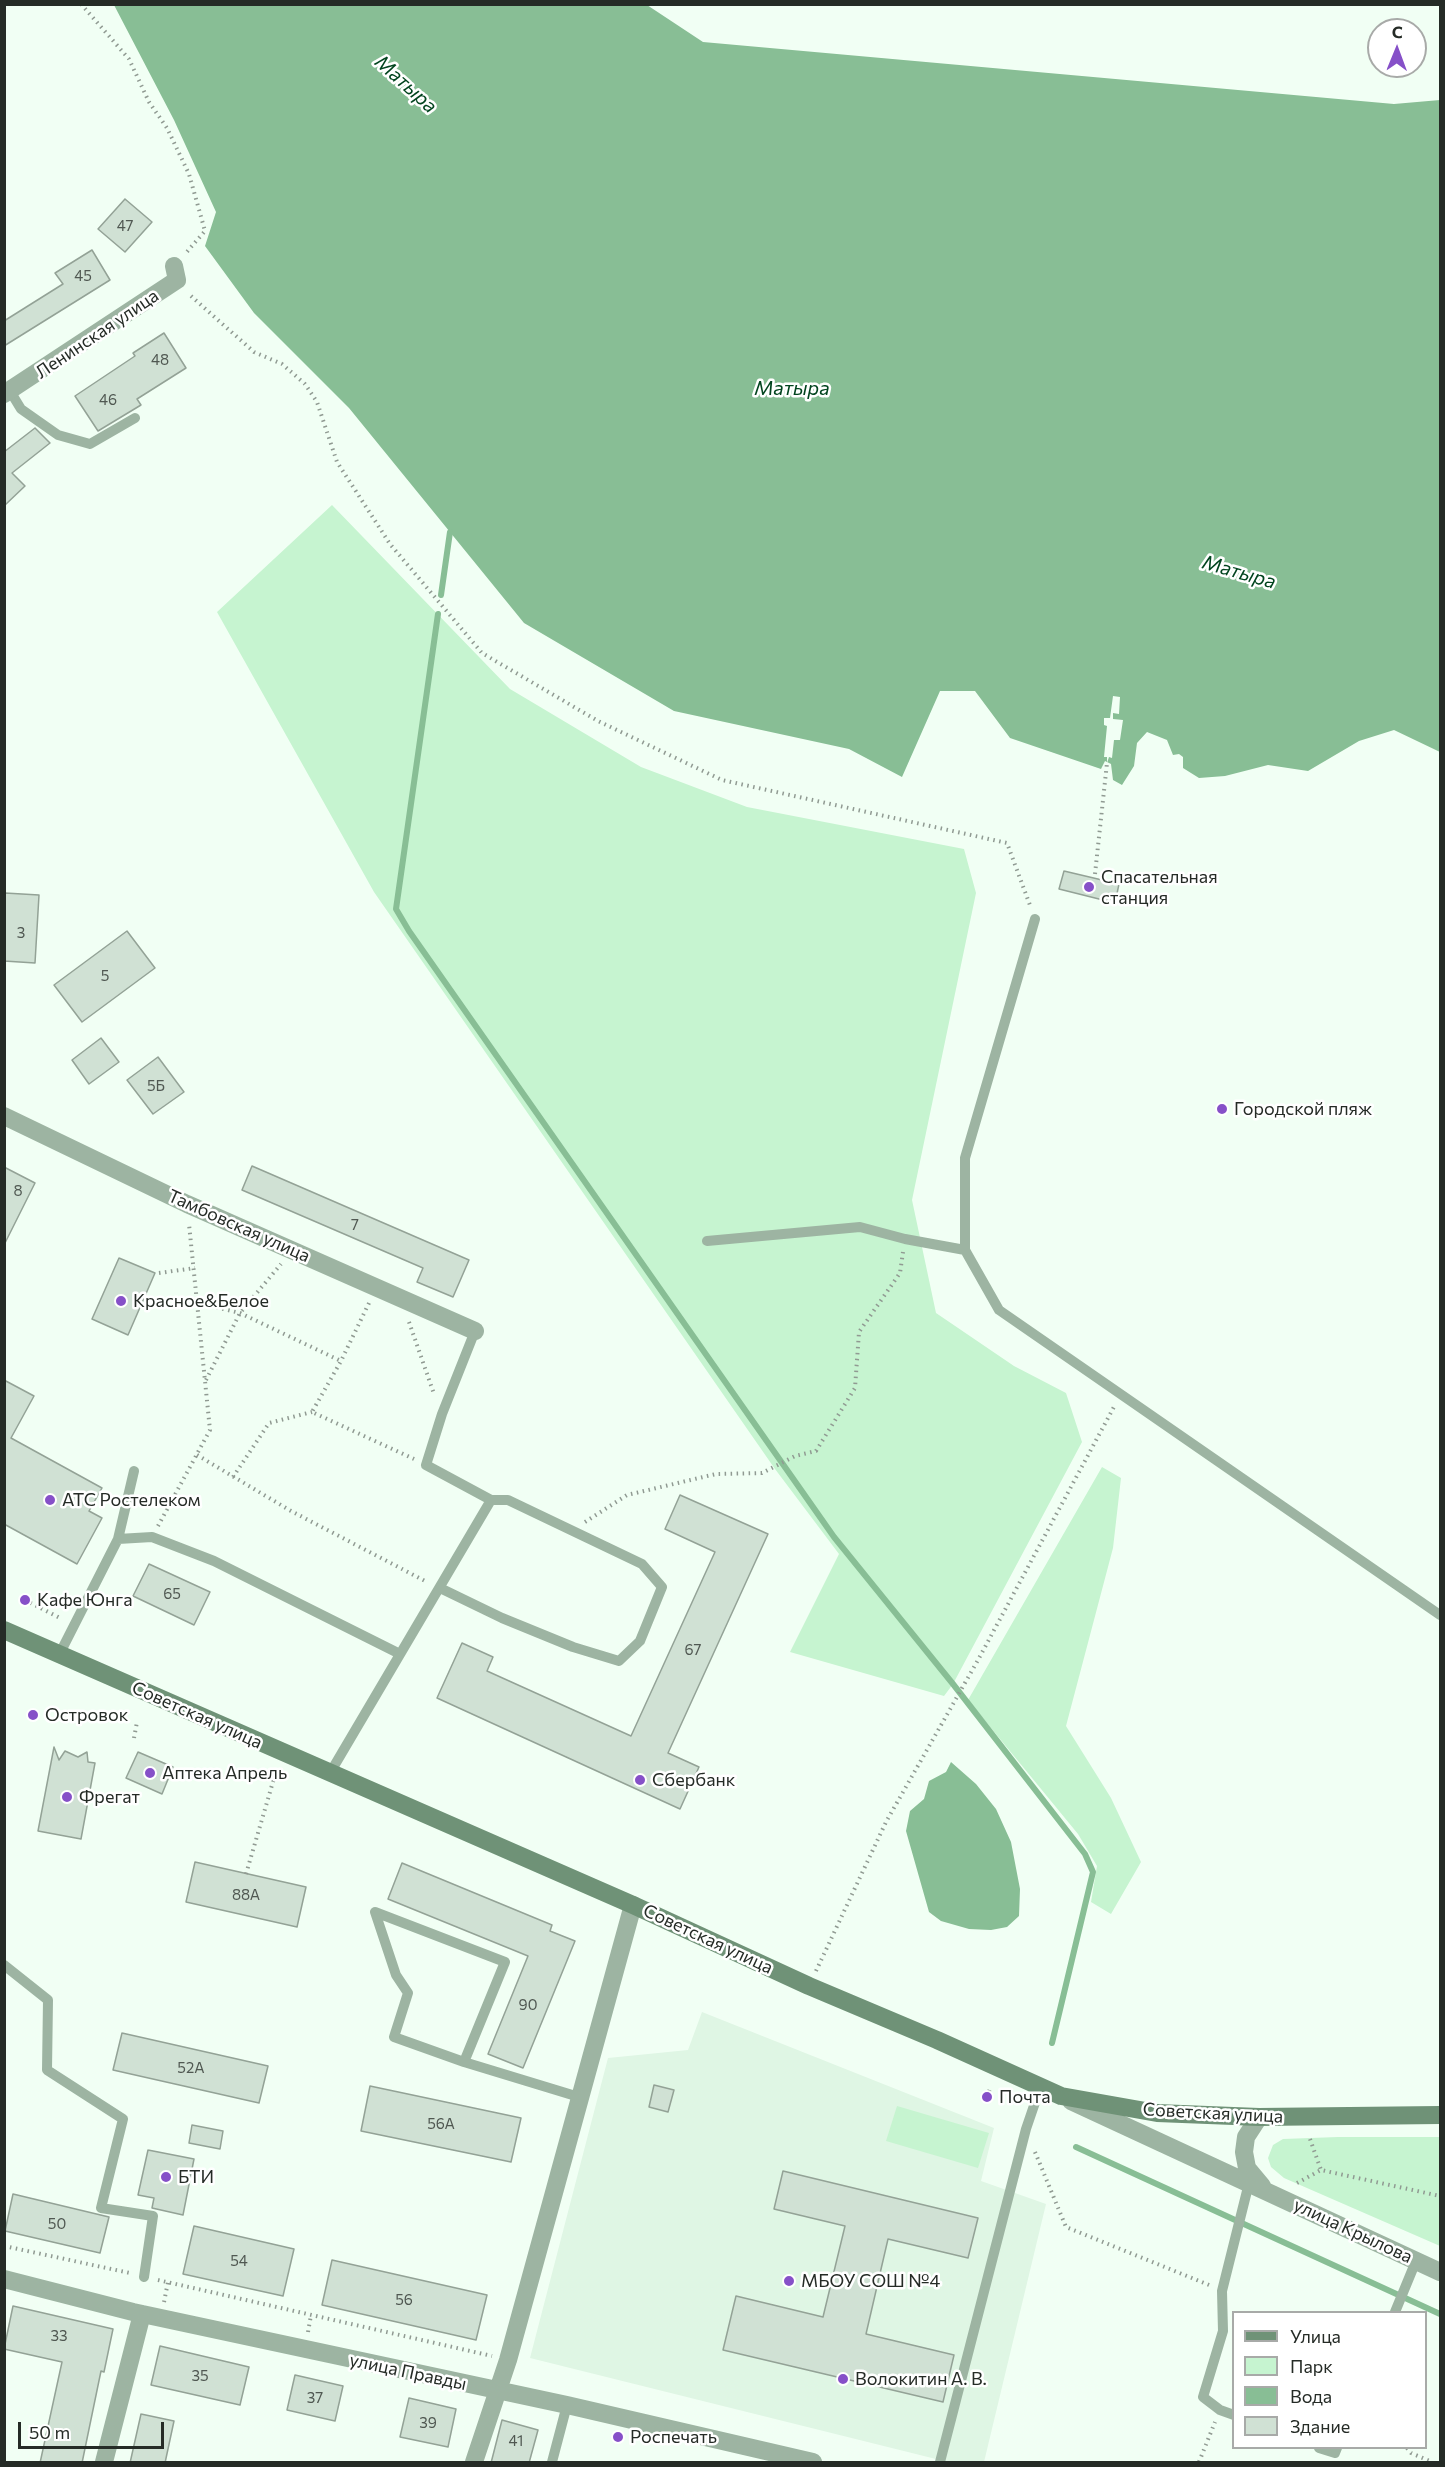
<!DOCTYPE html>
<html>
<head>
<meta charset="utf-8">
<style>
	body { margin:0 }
	#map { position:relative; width:1445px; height:2467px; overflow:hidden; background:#f1fff4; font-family:Commissioner,sans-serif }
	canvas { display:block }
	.frame { position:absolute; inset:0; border:6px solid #252b26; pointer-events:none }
	.legend { position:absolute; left:1232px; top:2311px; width:195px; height:138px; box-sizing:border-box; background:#fff; border:2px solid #a8aaa8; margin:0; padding:8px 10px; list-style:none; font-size:18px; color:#252b26 }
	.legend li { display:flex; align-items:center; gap:12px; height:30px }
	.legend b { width:30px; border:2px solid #a8aaa8 }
	.north { position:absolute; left:1367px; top:18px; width:60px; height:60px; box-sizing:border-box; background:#fff; border:2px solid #a8aaa8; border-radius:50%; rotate:1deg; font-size:16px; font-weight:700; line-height:24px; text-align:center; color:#252b26 }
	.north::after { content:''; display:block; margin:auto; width:21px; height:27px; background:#8650c8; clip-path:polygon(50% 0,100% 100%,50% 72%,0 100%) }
	.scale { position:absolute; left:18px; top:2422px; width:146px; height:27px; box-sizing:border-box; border:3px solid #252b26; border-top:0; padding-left:8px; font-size:18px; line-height:21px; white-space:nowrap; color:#252b26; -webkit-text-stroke:4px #fff; paint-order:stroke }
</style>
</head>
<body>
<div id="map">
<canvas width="1445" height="2467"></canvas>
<div class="frame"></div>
<ul class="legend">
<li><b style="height:8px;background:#6f9277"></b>Улица</li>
<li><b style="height:16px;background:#c6f4d0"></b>Парк</li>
<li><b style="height:16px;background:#88be95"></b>Вода</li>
<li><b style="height:16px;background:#d0e1d4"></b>Здание</li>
</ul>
<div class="north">С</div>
<div class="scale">50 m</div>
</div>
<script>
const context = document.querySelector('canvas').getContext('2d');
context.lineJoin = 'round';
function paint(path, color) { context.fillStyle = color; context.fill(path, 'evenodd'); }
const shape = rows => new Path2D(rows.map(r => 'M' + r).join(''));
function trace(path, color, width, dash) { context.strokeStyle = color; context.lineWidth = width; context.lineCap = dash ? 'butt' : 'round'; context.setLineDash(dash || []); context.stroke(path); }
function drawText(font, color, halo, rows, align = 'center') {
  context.font = font + ' Commissioner,sans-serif'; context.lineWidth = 5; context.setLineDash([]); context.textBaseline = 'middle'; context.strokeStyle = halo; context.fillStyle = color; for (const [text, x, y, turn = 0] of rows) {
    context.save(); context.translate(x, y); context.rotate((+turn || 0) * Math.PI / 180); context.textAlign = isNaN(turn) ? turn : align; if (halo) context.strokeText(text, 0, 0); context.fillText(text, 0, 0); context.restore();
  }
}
const built = shape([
	[702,2012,994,2128,981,2181,1046,2204,984,2462,948,2462,530,2358,608,2058,688,2050]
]);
const green = shape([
	[332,505,510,689,641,767,747,807,964,849,976,893,912,1200,936,1313,1014,1366,1066,1393,1082,1442,953,1684,944,1696,790,1652,839,1554,775,1469,374,892,217,612],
	[1102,1467,1121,1478,1113,1548,1066,1726,1111,1798,1141,1862,1111,1914,1091,1902,1097,1866,1078,1834,968,1700],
	[897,2106,989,2133,978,2168,886,2141],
	[1338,2137,1440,2137,1440,2246,1284,2178,1271,2167,1268,2158,1273,2145,1283,2139]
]);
const water = shape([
	[114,5,647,5,703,42,1394,104,1440,100,1440,752,1394,730,1359,741,1308,771,1268,765,1225,776,1199,778,1183,768,1183,757,1179,754,1173,755,1167,740,1147,732,1137,743,1134,766,1122,785,1113,780,1111,764,1105,761,1101,769,1010,738,975,691,940,691,902,777,849,749,674,711,524,623,349,408,254,313,205,246,216,212,174,120],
	[951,1762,976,1784,996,1809,1011,1842,1020,1889,1019,1916,1007,1927,991,1930,969,1929,941,1921,929,1912,906,1831,910,1811,924,1799,929,1781,946,1772]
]);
const pier = shape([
	[1113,696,1120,697,1119,714,1113,713,1113,719,1123,720,1120,740,1114,740,1112,758,1109,757,1107,763,1107,757,1104,757,1107,726,1104,725,1104,718,1110,718]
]);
const stream = shape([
	[441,595,450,532],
	[438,614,396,909,409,931,834,1537,953,1684,1085,1854,1093,1872,1052,2043],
	[1076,2147,1440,2314]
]);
const building = shape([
	[125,199,152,222,125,252,98,229,125,199],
	[92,250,110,280,4,346,4,321,63,284,55,273,92,250],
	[164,333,186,368,137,399,141,405,98,431,75,396,135,356,133,353,164,333],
	[35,428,50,443,12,473,25,486,4,506,4,452,35,428],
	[1064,871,1119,884,1115,903,1059,889,1064,871],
	[5,893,39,895,35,963,4,961,5,893],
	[127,931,155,968,82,1022,54,985,127,931],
	[101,1038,119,1062,89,1084,72,1060,101,1038],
	[158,1057,184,1092,153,1114,127,1080,158,1057],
	[252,1166,469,1260,453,1297,417,1282,423,1268,242,1190,252,1166],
	[4,1167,35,1183,4,1245,4,1167],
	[119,1258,155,1273,128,1335,92,1319,119,1258],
	[4,1380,34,1396,11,1438,102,1488,89,1511,102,1518,77,1564,4,1524,4,1380],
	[680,1495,768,1534,668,1753,699,1767,680,1809,437,1698,462,1643,493,1657,487,1671,631,1736,715,1552,665,1529,680,1495],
	[149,1564,210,1592,194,1625,133,1596,149,1564],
	[54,1747,59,1760,65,1751,78,1757,87,1752,88,1762,95,1763,81,1839,38,1831,54,1747],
	[138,1752,173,1767,162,1794,126,1778,138,1752],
	[195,1862,306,1887,297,1927,186,1902,195,1862],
	[402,1863,552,1925,550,1931,575,1941,523,2068,488,2054,528,1956,388,1899,402,1863],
	[122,2033,268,2066,259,2103,113,2070,122,2033],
	[654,2085,674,2090,668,2112,649,2107,654,2085],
	[370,2086,521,2118,511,2162,361,2131,370,2086],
	[192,2125,223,2131,220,2149,189,2143,192,2125],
	[148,2150,194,2159,183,2215,152,2208,154,2198,138,2195,148,2150],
	[783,2171,978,2218,968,2258,888,2239,866,2334,954,2355,943,2402,723,2350,736,2296,823,2317,845,2226,774,2209,783,2171],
	[13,2194,109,2217,100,2253,5,2231,13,2194],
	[194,2226,294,2249,283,2296,183,2274,194,2226],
	[332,2260,487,2295,476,2340,322,2305,332,2260],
	[13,2306,113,2329,104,2372,101,2371,82,2463,40,2463,62,2362,4,2349,13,2306],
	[160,2346,249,2367,240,2405,151,2385,160,2346],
	[295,2375,343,2386,335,2421,287,2410,295,2375],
	[409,2398,456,2409,448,2447,400,2437,409,2398],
	[141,2414,174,2421,165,2463,130,2463,141,2414],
	[502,2420,538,2430,529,2463,491,2463,502,2420]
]);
const path = shape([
	[81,4,129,59,149,102,167,128,189,174,205,231,185,254],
	[191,296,254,352,282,364,305,384,317,402,337,462,390,544,482,653,598,721,722,780,1007,843,1031,908],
	[1095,874,1107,763],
	[159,1273,195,1268],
	[199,1303,240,1313,341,1361],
	[369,1303,341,1361,312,1412,414,1459],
	[409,1322,434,1394],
	[206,1380,240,1313,281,1264],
	[197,1455,291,1511,427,1582],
	[233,1477,269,1423,312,1412],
	[585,1522,627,1495,716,1474,762,1473,795,1456,816,1451,855,1388,859,1332,900,1273,903,1252],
	[158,1526,210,1430,189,1224],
	[25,1600,62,1619],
	[134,1738,137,1722],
	[246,1874,277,1768],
	[816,1971,886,1822,978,1660,1115,1405],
	[987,2097,991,2086],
	[1310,2139,1321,2170],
	[1035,2152,1066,2227,1209,2285],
	[1297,2183,1321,2170,1440,2196],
	[4,2246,130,2273],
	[158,2280,492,2356],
	[164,2302,168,2282],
	[308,2332,311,2315],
	[1407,2448,1411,2453,1432,2462],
	[1199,2462,1215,2422]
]);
const lane = shape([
	[10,391,21,409,58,435,90,444,135,418],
	[1035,919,965,1158,965,1250,999,1310,1440,1615],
	[707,1241,860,1227,905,1239,965,1250],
	[118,1539,152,1537,214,1561,400,1654],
	[440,1588,502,1618,573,1647,619,1661,640,1641,662,1587,642,1564,508,1500,491,1500],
	[59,1655,118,1539,134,1471],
	[330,1773,491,1500,426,1465,442,1414,475,1331],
	[4,1965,48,2000,47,2070,123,2119,101,2208,153,2216,144,2277],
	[464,2062,394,2037,408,1993,396,1975,375,1912,505,1962,464,2062,579,2097],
	[1395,2312,1416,2261],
	[1234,2415,1220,2410,1203,2397,1223,2331,1222,2291,1249,2183],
	[1319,2448,1335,2453,1337,2448],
	[552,2462,567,2405],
	[940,2462,1026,2129,1040,2088]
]);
const street = shape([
	[4,394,177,280,174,266],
	[4,1116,187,1204,475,1331],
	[1071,2101,1440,2272],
	[1259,2117,1246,2137,1244,2152,1247,2168,1262,2186],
	[4,2279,133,2312,567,2405,813,2462],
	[104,2462,142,2314],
	[474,2462,508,2360,633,1905]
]);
const secondary = shape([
	[4,1630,633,1905,809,1986,937,2040,1061,2096,1157,2113,1259,2117,1440,2115]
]);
const markers = [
	[1089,887,6,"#8650c8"],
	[1222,1109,6,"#8650c8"],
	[121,1301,6,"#8650c8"],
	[50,1500,6,"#8650c8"],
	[25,1600,6,"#8650c8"],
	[33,1715,6,"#8650c8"],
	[150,1773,6,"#8650c8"],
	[640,1780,6,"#8650c8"],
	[67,1797,6,"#8650c8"],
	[987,2097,6,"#8650c8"],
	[166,2177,6,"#8650c8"],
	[789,2281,6,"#8650c8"],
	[843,2379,6,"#8650c8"],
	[618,2437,6,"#8650c8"]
];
const numberNames = [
	["47",125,226],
	["45",83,276],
	["48",160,360],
	["46",108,400],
	["3",21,933],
	["5",105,976],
	["5Б",156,1086],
	["8",18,1191],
	["7",355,1225],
	["65",172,1594],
	["67",693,1650],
	["88А",246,1895],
	["90",528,2005],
	["52А",191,2068],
	["56А",441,2124],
	["50",57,2224],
	["54",239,2261],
	["56",404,2300],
	["33",59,2336],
	["35",200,2376],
	["37",315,2398],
	["39",428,2423],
	["41",516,2441]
];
const streetNames = [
	["Ленинская улица",97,334,-34],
	["Тамбовская улица",239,1226,24],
	["Советская улица",197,1715,24],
	["Советская улица",708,1939,25],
	["Советская улица",1213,2113,3],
	["улица Крылова",1353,2231,25],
	["улица Правды",408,2372,12]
];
const poiNames = [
	["Спасательная",1101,877],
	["станция",1101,898],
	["Городской пляж",1234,1109],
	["Красное&Белое",133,1301],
	["АТС Ростелеком",62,1500],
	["Кафе Юнга",37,1600],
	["Островок",45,1715],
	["Аптека Апрель",162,1773],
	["Сбербанк",652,1780],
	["Фрегат",79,1797],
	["Почта",999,2097],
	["БТИ",178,2177],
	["МБОУ СОШ №4",801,2281],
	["Волокитин А. В.",855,2379],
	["Роспечать",630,2437]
];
const waterNames = [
	["Матыра",406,84,42],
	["Матыра",792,388],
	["Матыра",1239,572,16]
];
paint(built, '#dff6e4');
paint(green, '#c6f4d0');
paint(water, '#88be95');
paint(pier, '#f1fff4');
trace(stream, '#88be95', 6);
paint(building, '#d0e1d4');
trace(building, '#93a296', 1.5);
trace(path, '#909a92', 4, [1.5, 4.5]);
trace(lane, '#9db4a2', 10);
trace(street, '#9db4a2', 18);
trace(secondary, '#6f9277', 18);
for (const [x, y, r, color] of markers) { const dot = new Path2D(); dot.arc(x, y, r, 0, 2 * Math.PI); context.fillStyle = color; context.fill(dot); trace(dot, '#fff', 2); }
drawText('15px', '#505852', null, numberNames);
drawText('18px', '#252b26', '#fff', streetNames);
drawText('18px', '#252b26', '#fff', poiNames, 'left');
drawText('italic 20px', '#01441e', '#fff', waterNames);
</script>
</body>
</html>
